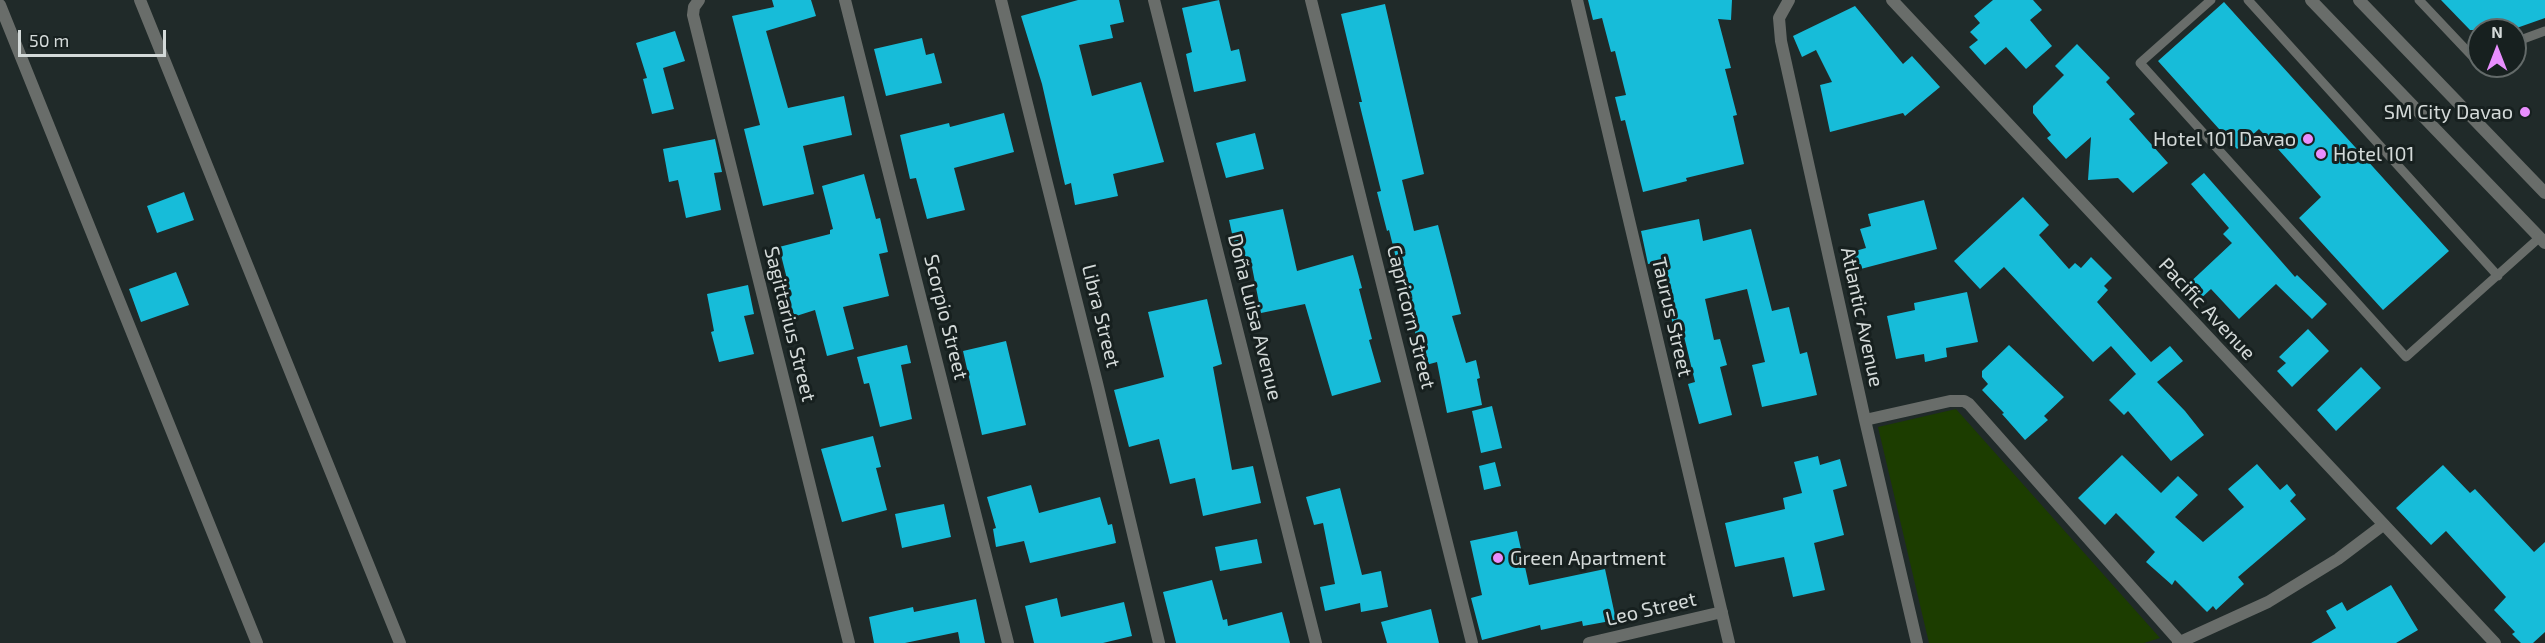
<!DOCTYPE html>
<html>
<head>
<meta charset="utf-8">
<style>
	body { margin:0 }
	#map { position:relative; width:2545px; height:643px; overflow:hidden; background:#202a29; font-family:"Exo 2",sans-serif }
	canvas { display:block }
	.north { position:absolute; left:2467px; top:18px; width:60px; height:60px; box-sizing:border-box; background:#17201f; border:2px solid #636a69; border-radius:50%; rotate:0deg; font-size:16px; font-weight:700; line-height:24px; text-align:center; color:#d4dad9 }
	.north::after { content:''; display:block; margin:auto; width:21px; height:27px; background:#e98efe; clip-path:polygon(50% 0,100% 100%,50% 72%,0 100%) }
	.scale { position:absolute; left:18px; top:30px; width:148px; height:27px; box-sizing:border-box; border:3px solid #d4dad9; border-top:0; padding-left:8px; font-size:18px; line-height:21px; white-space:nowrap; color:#d4dad9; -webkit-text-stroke:4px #17201f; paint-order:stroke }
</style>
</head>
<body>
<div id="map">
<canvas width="2545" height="643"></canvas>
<div class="north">N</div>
<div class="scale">50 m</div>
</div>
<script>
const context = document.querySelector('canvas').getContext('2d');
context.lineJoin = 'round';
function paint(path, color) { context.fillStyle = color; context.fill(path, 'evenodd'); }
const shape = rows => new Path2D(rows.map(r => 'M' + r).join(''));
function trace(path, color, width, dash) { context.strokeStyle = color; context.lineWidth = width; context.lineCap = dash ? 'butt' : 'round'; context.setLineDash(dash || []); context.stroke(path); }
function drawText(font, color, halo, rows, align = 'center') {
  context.font = font + ' "Exo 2",sans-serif'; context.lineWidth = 6; context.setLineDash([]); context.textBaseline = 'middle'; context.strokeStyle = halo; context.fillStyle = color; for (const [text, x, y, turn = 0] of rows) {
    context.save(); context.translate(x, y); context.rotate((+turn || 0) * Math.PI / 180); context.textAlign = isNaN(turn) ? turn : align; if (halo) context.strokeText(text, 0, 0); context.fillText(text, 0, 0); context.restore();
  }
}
const green = shape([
	[1956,409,2160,638,2144,643,1929,643,1878,427]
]);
const building = shape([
	[772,0,811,0,816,16,766,31,788,108,844,96,852,135,803,146,814,194,763,206,744,129,760,125,732,16,774,7],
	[1078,0,1119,0,1124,22,1110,25,1113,38,1079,45,1092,96,1141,82,1164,162,1113,174,1118,196,1075,205,1071,183,1065,185,1042,84,1021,16],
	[1219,0,1231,51,1239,49,1246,81,1194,92,1186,54,1192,52,1182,8],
	[1588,0,1732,0,1731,20,1718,19,1731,68,1725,69,1737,115,1733,116,1744,164,1686,178,1687,181,1643,192,1625,120,1621,121,1615,97,1626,95,1615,51,1611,52,1602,18,1593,20],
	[1993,0,2033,0,2042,10,2030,20,2052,46,2026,69,2006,47,1985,65,1969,47,1978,40,1970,32,1980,23,1974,16],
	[2441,0,2545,0,2545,18,2511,30,2470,30],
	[2224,2,2449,251,2383,310,2299,218,2321,197,2278,149,2259,129,2237,149,2158,61],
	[1385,4,1424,174,1402,180,1414,231,1438,225,1461,314,1452,316,1466,363,1476,360,1480,378,1477,379,1482,405,1447,413,1437,362,1426,365,1413,326,1389,230,1387,231,1377,192,1381,191,1359,102,1362,102,1341,14],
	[1855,6,1903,64,1912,56,1940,87,1905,116,1903,113,1830,132,1820,85,1832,82,1816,50,1802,57,1793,36],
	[675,31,685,61,663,68,674,109,652,114,643,79,647,78,636,43],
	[922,38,926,55,934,53,942,83,886,96,874,49],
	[2077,44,2110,78,2106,82,2135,114,2129,119,2168,163,2133,193,2118,178,2088,180,2091,137,2066,159,2047,138,2051,135,2033,113,2033,106,2064,75,2055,66],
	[1004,113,1014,152,954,168,965,210,927,219,916,178,910,179,900,135,949,123,950,127],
	[1255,133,1264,169,1226,178,1216,143],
	[715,139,722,172,714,173,721,210,686,218,678,180,669,182,663,149],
	[2204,173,2295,277,2297,275,2327,304,2312,319,2276,284,2239,319,2211,289,2198,301,2185,287,2232,243,2223,234,2229,228,2191,184],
	[864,174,876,219,880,218,888,252,879,254,889,296,843,307,854,349,827,356,815,310,790,318,780,285,788,283,779,247,830,234,830,230,833,229,822,186],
	[184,192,194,220,157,233,147,206],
	[2023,197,2049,225,2039,235,2069,269,2075,263,2081,268,2091,257,2112,278,2104,286,2108,290,2097,302,2151,362,2170,346,2183,361,2157,382,2185,411,2204,435,2171,461,2128,411,2124,415,2109,400,2136,374,2111,346,2093,362,2004,267,1980,289,1954,261],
	[1924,200,1937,249,1853,271,1848,253,1866,248,1860,229,1871,226,1868,214],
	[1283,209,1297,271,1353,255,1362,288,1359,289,1372,339,1369,340,1381,382,1332,396,1305,304,1261,313,1252,267,1240,270,1229,220],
	[1699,219,1703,241,1751,229,1772,311,1789,307,1800,354,1807,352,1817,395,1762,407,1752,365,1765,362,1747,289,1705,299,1714,340,1720,339,1727,365,1720,367,1732,415,1699,424,1688,384,1695,382,1682,328,1674,330,1667,298,1670,297,1661,262,1648,264,1641,231],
	[176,272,189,305,141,322,129,289],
	[748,285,754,314,744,316,754,354,719,362,711,332,714,331,707,294],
	[1967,292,1978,342,1946,348,1947,357,1925,362,1924,354,1896,359,1887,316,1915,310,1914,303],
	[1207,299,1222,364,1213,367,1232,470,1253,466,1261,503,1203,516,1195,478,1170,484,1159,439,1129,447,1114,390,1164,377,1148,312],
	[2308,329,2329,351,2292,387,2277,371,2286,363,2279,357],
	[1006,341,1026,425,982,435,963,351],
	[907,345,911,363,901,365,912,419,880,427,869,383,864,384,857,357],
	[2009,345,2064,397,2044,416,2048,420,2025,440,2002,414,2004,413,1982,390,1988,384,1982,377,1982,371],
	[2361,367,2381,388,2336,431,2317,410],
	[1492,406,1502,448,1481,453,1472,411],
	[873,436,881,467,876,468,887,510,842,522,821,449],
	[2122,455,2161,493,2178,476,2198,495,2175,517,2203,542,2244,507,2228,489,2257,464,2280,490,2287,484,2296,495,2290,501,2306,519,2238,577,2244,584,2216,610,2213,606,2207,612,2175,580,2172,585,2146,562,2155,552,2116,513,2105,525,2078,498],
	[1818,456,1820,465,1840,459,1847,486,1833,490,1844,535,1814,543,1825,590,1793,597,1784,557,1735,567,1725,523,1785,509,1783,498,1802,493,1794,462],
	[1495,462,1501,486,1484,490,1479,466],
	[2443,465,2470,493,2475,489,2534,552,2545,542,2545,632,2533,643,2521,643,2512,634,2515,632,2494,610,2506,597,2446,531,2431,545,2396,508],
	[1031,485,1039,513,1100,497,1108,525,1112,524,1116,543,1030,563,1024,541,996,547,993,529,996,528,987,497],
	[1340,488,1362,575,1381,571,1388,607,1361,612,1360,603,1325,611,1320,587,1335,584,1323,523,1314,525,1306,497],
	[944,504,951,537,902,548,895,514],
	[1517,531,1529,585,1605,569,1616,620,1583,626,1582,621,1541,630,1540,625,1482,640,1471,598,1482,595,1470,541],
	[1257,539,1262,563,1220,571,1215,547],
	[1212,580,1223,620,1227,619,1228,626,1282,612,1290,643,1176,643,1163,592],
	[2391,585,2418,630,2396,643,2311,643,2336,628,2326,611,2342,602,2347,611],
	[1057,598,1061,617,1124,602,1132,636,1103,643,1034,643,1025,606],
	[976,599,985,643,960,643,958,632,905,643,874,643,869,617,913,607,914,612],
	[1431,609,1439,643,1387,643,1381,622]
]);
const service = shape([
	[2211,0,2140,63,2406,357,2539,238],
	[2248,0,2498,276],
	[2419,0,2472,56,2479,54],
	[2515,42,2545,31]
]);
const minor = shape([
	[140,0,400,643],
	[699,0,694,7,693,15,849,643],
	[845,0,1008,643],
	[1001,0,1097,383,1159,643],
	[1154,0,1316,643],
	[1311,0,1472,643],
	[1577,0,1729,643],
	[1789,0,1779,18,1781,41,1865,420,1917,643],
	[1892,0,2495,643],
	[0,5,257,643],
	[1865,420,1950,401,1964,401,1969,404,2180,642],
	[1589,643,1722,612],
	[2178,643,2268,602,2338,559,2383,525]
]);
const tertiary = shape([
	[2311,0,2545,243],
	[2359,0,2545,193]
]);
const markers = [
	[2525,112,6,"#e98efe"],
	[2308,139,6,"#e98efe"],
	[2321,154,6,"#e98efe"],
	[1498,558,6,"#e98efe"]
];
const poiNames = [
	["SM City Davao",2513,112],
	["Hotel 101 Davao",2296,139],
	["Hotel 101",2333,154,"left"],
	["Green Apartment",1510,558,"left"]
];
const streetNames = [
	["Pacific Avenue",2207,309,47],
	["Libra Street",1101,316,76],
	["Scorpio Street",946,317,76],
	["Doña Luisa Avenue",1255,317,76],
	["Capricorn Street",1411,317,76],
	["Taurus Street",1672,317,77],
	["Atlantic Avenue",1862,317,78],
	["Sagittarius Street",790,324,76],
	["Leo Street",1651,609,-13]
];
paint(green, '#1c3d00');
paint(building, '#17bcd9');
trace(service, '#696d6a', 9);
trace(minor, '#696d6a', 12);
trace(tertiary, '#696d6a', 12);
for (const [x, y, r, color] of markers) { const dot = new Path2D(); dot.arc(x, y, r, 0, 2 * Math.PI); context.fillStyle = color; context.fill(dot); trace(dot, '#17201f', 2); }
drawText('20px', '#d4dad9', '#17201f', poiNames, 'right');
drawText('20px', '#d4dad9', '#17201f', streetNames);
</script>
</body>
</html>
